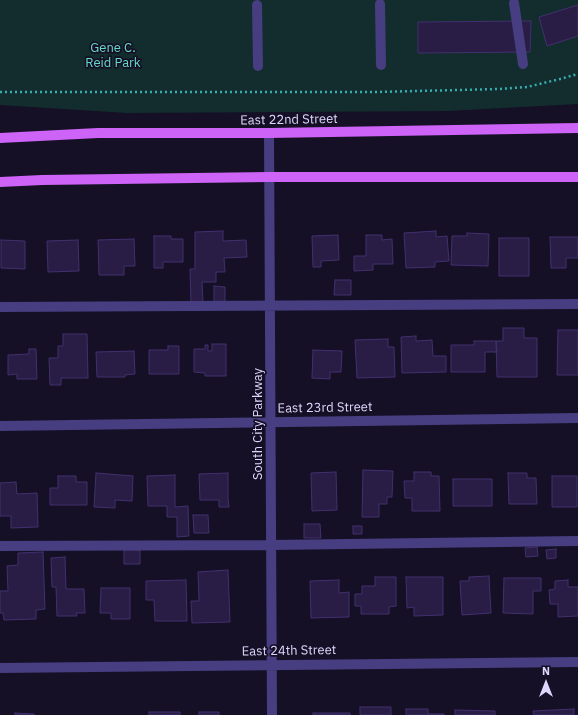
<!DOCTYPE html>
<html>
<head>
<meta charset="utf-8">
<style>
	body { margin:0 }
	#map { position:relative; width:578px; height:715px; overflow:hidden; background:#151025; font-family:"IBM Plex Sans",sans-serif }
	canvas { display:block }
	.north { position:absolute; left:526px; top:663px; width:40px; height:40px; -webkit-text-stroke:3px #151025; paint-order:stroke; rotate:0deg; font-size:11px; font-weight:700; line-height:16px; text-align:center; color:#ded6fd }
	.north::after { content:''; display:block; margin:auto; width:14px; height:18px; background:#ded6fd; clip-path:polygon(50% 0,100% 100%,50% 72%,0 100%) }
</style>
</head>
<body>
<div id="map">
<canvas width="578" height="715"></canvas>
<div class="north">N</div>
</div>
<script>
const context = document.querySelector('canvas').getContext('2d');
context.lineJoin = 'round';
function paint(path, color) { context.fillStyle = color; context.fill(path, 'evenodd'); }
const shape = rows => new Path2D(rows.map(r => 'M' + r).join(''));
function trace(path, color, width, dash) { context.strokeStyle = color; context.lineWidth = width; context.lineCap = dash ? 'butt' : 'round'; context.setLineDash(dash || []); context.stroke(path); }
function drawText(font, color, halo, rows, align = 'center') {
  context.font = font + ' "IBM Plex Sans",sans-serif'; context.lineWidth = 3.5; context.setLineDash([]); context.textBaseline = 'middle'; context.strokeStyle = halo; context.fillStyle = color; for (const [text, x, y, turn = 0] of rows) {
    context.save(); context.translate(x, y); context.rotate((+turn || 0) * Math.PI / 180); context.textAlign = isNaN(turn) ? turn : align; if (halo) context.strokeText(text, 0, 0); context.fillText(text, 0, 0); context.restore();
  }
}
const green = shape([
	[0,0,578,0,578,104,447,111,127,113,0,105]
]);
const building = shape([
	[578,5,578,36,547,46,539,17,578,5],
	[531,21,530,52,418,53,418,22,531,21],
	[223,231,223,241,246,240,247,257,224,258,225,272,216,272,216,282,202,282,203,303,191,303,190,269,195,269,195,232,223,231],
	[436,231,436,237,447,236,449,261,435,262,435,267,406,268,404,233,436,231],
	[467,233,489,234,488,266,451,265,452,236,467,236,467,233],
	[338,235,339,260,321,261,321,267,313,267,312,236,338,235],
	[366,235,382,235,382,240,392,239,393,264,373,264,373,270,354,271,354,256,366,256,366,235],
	[154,236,171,236,171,239,183,239,183,262,163,262,163,268,154,268,154,236],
	[550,237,578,237,578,258,566,258,566,268,551,268,550,237],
	[499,238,529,238,529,276,499,276,499,238],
	[134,239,135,266,124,266,124,275,99,275,98,240,134,239],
	[1,240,25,241,25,269,1,268,1,240],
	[78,240,79,271,48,272,47,241,78,240],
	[335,280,351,280,351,295,334,295,335,280],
	[214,286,225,287,225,303,214,302,214,286],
	[503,328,524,328,524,338,537,338,537,377,497,377,496,341,503,341,503,328],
	[558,330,578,330,578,375,557,375,558,330],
	[63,334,87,334,88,378,61,378,61,385,50,385,49,358,58,358,58,346,63,346,63,334],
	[416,336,416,341,432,340,433,356,446,356,446,372,402,373,401,337,416,336],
	[388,339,388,347,394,347,395,377,357,378,355,340,388,339],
	[474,341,496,341,497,352,485,352,485,372,451,372,451,345,474,345,474,341],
	[212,344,226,344,226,376,205,376,205,373,194,372,194,349,205,349,205,345,208,345,208,351,212,351,212,344],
	[168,346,179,346,179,374,149,374,149,350,168,350,168,346],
	[29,349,36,349,37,379,17,379,17,374,8,375,8,355,29,354,29,349],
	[313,350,342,351,341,372,330,372,330,379,312,378,313,350],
	[134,351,135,374,125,375,125,377,97,377,96,352,134,351],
	[363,470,393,471,392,497,387,497,387,504,379,504,379,517,362,517,363,470],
	[336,472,337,510,312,511,311,473,336,472],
	[414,472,431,472,431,476,439,476,440,511,412,511,412,498,405,498,404,481,414,481,414,472],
	[96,473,133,476,132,501,115,500,115,508,94,507,96,473],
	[228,473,228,499,229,507,219,507,219,500,200,500,199,474,228,473],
	[508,473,527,473,527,478,536,478,537,504,509,504,508,473],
	[175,475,175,507,188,506,189,536,177,537,177,517,167,517,167,506,148,506,147,476,175,475],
	[58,476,76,476,76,482,87,482,87,505,50,505,50,488,58,488,58,476],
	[552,476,577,476,577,507,552,507,552,476],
	[453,479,492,479,492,506,453,506,453,479],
	[16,482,17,494,37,493,38,527,11,528,11,516,0,516,0,483,16,482],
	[193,515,208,515,209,533,194,533,193,515],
	[304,524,320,524,321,538,304,538,304,524],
	[353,526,362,526,362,534,353,534,353,526],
	[537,547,538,556,526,557,525,548,537,547],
	[556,549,556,558,547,559,546,550,556,549],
	[124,550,140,550,140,564,124,564,124,550],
	[43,552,45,609,36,610,36,619,4,620,3,613,0,613,0,591,8,591,7,566,18,565,18,553,43,552],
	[65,557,66,589,84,589,85,613,76,613,77,616,57,616,56,587,52,587,51,558,65,557],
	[228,570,230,622,192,623,191,601,199,601,198,572,228,570],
	[489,576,491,613,462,615,460,581,469,581,469,577,489,576],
	[375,577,396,577,396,606,389,607,389,614,361,614,361,606,355,606,355,594,362,594,362,586,375,586,375,577],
	[406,577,443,577,443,615,414,616,414,607,407,608,406,577],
	[504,578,541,578,541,591,533,591,533,614,503,613,504,578],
	[186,580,187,621,155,621,154,600,146,600,146,581,186,580],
	[339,580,339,593,349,592,349,617,311,618,310,581,339,580],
	[568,580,568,587,578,587,578,616,558,617,558,604,550,604,549,590,555,589,555,581,568,580],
	[101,588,130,588,130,619,111,619,111,613,100,613,101,588],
	[360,707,391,707,391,715,360,715,360,707],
	[406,709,428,709,428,714,444,714,444,715,406,715,406,709],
	[574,709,574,715,534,715,533,711,574,709],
	[455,710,495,711,495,715,455,715,455,710],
	[149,712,180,712,180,715,149,715,149,712],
	[199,712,219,712,219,715,199,715,199,712],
	[15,713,34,714,34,715,15,715,15,713],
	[313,713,350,713,350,715,313,715,313,713]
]);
const path = shape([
	[0,92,375,92,499,89,527,87,560,79,578,74]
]);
const minor = shape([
	[514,3,523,64],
	[380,4,381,65],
	[257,5,258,66],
	[269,133,272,715],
	[0,307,578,304],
	[0,426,578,418],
	[0,546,271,545,578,541],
	[0,668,578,662]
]);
const major = shape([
	[0,138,98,133,269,133,578,128],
	[0,182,42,180,269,177,578,177]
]);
const parkNames = [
	["Gene C.",113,48],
	["Reid Park",113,63]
];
const streetNames = [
	["East 22nd Street",289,120,-1],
	["East 23rd Street",325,408,-1],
	["South City Parkway",258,424,-90],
	["East 24th Street",289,651,-1]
];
paint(green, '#132d2e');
paint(building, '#291d45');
trace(building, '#42306f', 1);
trace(path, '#36aeb1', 2.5, [2, 3]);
trace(minor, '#463e81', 10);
trace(major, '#cd63f7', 10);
drawText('13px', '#65dac7', '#151025', parkNames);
drawText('13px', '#ded6fd', '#151025', streetNames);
</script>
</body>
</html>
